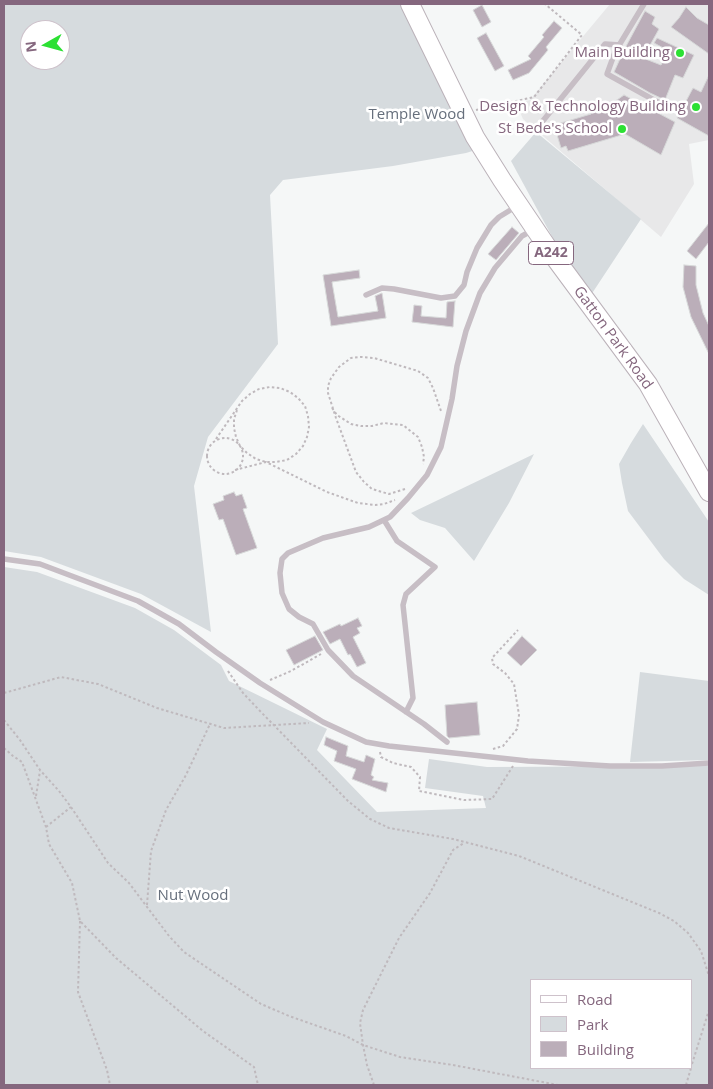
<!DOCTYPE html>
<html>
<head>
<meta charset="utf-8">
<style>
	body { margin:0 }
	#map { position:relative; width:713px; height:1089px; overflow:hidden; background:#f5f7f7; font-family:"Open Sans",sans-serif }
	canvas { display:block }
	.frame { position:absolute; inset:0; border:5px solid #85677e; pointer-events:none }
	.legend { position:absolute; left:530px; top:979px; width:162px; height:90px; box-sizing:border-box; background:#fff; border:1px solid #cec2cb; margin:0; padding:6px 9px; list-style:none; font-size:15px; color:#85677e }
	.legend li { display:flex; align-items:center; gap:10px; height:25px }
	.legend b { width:25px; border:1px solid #cec2cb }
	.north { position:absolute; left:20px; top:20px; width:50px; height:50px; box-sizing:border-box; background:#fff; border:1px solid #cec2cb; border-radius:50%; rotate:263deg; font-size:14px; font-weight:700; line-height:20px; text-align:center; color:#85677e }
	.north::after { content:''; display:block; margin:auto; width:18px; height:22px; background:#2ce033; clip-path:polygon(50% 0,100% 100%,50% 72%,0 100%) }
</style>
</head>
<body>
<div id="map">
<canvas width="713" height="1089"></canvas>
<div class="frame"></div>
<ul class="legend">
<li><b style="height:6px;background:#fff"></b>Road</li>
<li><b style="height:14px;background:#d6dbde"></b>Park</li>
<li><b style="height:14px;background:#bbaeb9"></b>Building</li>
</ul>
<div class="north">N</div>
</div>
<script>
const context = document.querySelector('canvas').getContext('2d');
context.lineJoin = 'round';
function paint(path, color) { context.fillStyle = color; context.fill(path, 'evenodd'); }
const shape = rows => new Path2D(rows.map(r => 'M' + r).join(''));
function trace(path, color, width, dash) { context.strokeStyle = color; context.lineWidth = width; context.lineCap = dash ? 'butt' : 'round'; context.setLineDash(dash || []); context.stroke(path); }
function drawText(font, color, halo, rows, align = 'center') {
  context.font = font + ' "Open Sans",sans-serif'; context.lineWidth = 5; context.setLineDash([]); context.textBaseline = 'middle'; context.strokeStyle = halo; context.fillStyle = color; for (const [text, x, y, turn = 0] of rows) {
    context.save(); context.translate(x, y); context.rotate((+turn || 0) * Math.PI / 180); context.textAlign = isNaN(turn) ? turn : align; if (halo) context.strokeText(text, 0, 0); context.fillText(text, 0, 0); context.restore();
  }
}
const built = shape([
	[610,4,709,4,709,140,689,144,694,184,661,237,523,119,516,103,530,100]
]);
const green = shape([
	[4,4,410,4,482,148,466,153,393,166,283,180,270,195,278,344,208,437,194,486,211,632,141,594,41,557,4,551],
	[30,30,60,30,60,60,30,60],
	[536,132,641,219,587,301,511,161],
	[643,424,709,522,709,595,684,579,664,559,628,511,622,483,619,464,631,443],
	[534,454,509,503,474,561,445,528,420,520,411,513],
	[4,567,37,572,135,608,174,630,221,665,229,681,327,729,317,750,377,812,486,808,483,796,425,788,429,759,487,767,709,766,709,1085,4,1085],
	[532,980,692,980,692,1068,532,1068],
	[640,672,709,681,709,760,630,762]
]);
const building = shape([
	[482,5,491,22,482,27,473,10,482,5],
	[686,7,697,18,709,25,709,54,671,27,679,18,686,7],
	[645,11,655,17,652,24,659,29,643,58,661,65,669,51,654,43,657,38,694,55,683,78,675,75,665,100,650,93,614,72,624,50,645,11],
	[554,21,562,28,546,47,548,50,529,73,513,80,508,70,531,59,528,56,544,37,542,35,554,21],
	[486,33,504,66,495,71,477,38,486,33],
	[709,75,709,136,677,118,693,88,701,92,709,75],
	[624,95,675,122,661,155,625,134,568,151,566,146,561,148,554,125,591,114,590,109,617,100,624,95],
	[709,223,709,242,696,259,687,251,709,223],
	[512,227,519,233,496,260,488,254,512,227],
	[684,265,696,266,696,285,703,313,709,326,709,354,691,317,683,287,684,265],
	[359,270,360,278,332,282,338,317,378,311,375,296,382,293,386,318,331,326,323,275,359,270],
	[455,301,453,327,412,322,414,305,422,306,421,316,446,318,447,302,455,301],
	[234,492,236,496,242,494,247,508,243,509,257,548,236,555,223,519,219,520,213,504,224,500,223,496,234,492],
	[358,618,362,626,357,628,360,633,353,637,366,663,357,667,350,654,348,655,340,639,330,644,323,632,340,624,341,626,358,618],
	[315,636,323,650,294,665,286,650,315,636],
	[522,636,537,650,521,666,507,653,522,636],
	[477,702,480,735,449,738,447,736,445,705,477,702],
	[326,737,348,746,346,756,364,762,366,755,375,759,371,775,374,777,372,780,388,783,386,792,352,779,356,769,334,761,337,751,324,745,326,737]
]);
const path = shape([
	[476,110,534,97,582,35,545,4],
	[332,408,337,415,351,424,361,426,372,426,384,423,403,425,418,437,422,447,424,457,423,464],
	'207 456a18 18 0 1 1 36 0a18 18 0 1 1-36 0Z',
	[216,439,242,401,250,394,259,389,270,387,280,388,290,392,298,398,305,406,308,416,309,427,307,437,303,446,296,454,287,460,276,462,266,462,256,459,247,453,240,446,236,437,234,428,234,419,237,410],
	[235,470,266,462,327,492,358,503,375,505,384,504,395,500],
	[405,489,389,494,372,489,364,482,356,472,336,418,328,393,328,386,331,378,339,367,351,358,361,357,374,358,418,371,428,378,433,388,441,411],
	[228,671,243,693,260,711,348,801,370,819,389,828,453,839,519,856,659,913,674,921,688,933,701,951,709,976],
	[270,680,291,671,321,654],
	[4,693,61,677,98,684,157,708,224,728,309,723],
	[4,720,20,740,40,770,59,791,71,807,108,863,129,883,169,936,184,952,261,1004,289,1016,346,1036,363,1045,400,1057,453,1065,558,1085],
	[4,748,13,756,22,762,46,827,49,844,72,883,80,921,116,958,203,1031,254,1067,258,1085],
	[493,749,503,746,517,729,519,715,514,684,505,673,493,664,492,658,518,630],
	[380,752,381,757,393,763,411,767,420,777,419,791,464,800,492,799,513,766],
	[36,796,40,771],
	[46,827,71,807],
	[147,905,151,851,166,810,186,775,210,724],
	[80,921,78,992,107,1070,110,1085],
	[692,1064,709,1010],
	[374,1085,367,1065,363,1045,360,1023,363,1010,399,938,430,893,453,850,464,843],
	[686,1085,691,1068]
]);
const lane = shape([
	[644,4,615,52,607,74,663,105],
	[542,122,605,44,620,45],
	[366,295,382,288,394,289,441,298,455,296,464,285,467,272,477,248,491,225,499,217,517,206],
	[384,520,397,541,435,567,406,594,403,605,413,698,406,712],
	[4,559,40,564,138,601,179,624,216,652,260,683,323,722,366,742,389,746,528,761,610,766,662,766,709,763],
	[447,742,424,724,353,676,328,650,313,624,299,617,289,609,282,593,280,573,282,559,288,553,323,538,369,527,390,517,408,498,427,475,441,447,452,399,457,366,466,331,480,293,495,268,522,236,533,230]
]);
const primary = shape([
	[410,4,475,137,502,180,552,254,648,384,709,492]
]);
const markers = [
	[680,53,5,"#2ce033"],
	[696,107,5,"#2ce033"],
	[622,129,5,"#2ce033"]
];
const shields = [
	[551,253,45]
];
const shieldNames = [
	["A242",551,253]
];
const poiNames = [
	["Main Building",670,53],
	["Design & Technology Building",686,107],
	["St Bede's School",612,129]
];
const parkNames = [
	["Temple Wood",417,115],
	["Nut Wood",193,896]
];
const streetNames = [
	["Gatton Park Road",613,338,54]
];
paint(built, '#e8e8e9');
paint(green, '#d6dbde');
paint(building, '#bbaeb9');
trace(building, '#d7d9d9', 1);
trace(primary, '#bbb2b9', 20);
trace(path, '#bfb9bd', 2, [2.5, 2.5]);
trace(lane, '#c7bec5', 5.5);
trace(primary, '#fff', 18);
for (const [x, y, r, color] of markers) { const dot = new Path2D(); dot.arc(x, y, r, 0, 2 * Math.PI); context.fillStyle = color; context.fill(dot); trace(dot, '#fff', 2); }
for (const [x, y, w] of shields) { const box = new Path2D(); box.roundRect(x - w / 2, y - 11.5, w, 23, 4); context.fillStyle = '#fff'; context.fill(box); trace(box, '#85677e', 1); }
drawText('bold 14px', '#85677e', null, shieldNames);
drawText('15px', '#85677e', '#fff', poiNames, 'right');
drawText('15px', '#666f7c', '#fff', parkNames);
drawText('15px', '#85677e', '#fff', streetNames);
</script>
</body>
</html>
